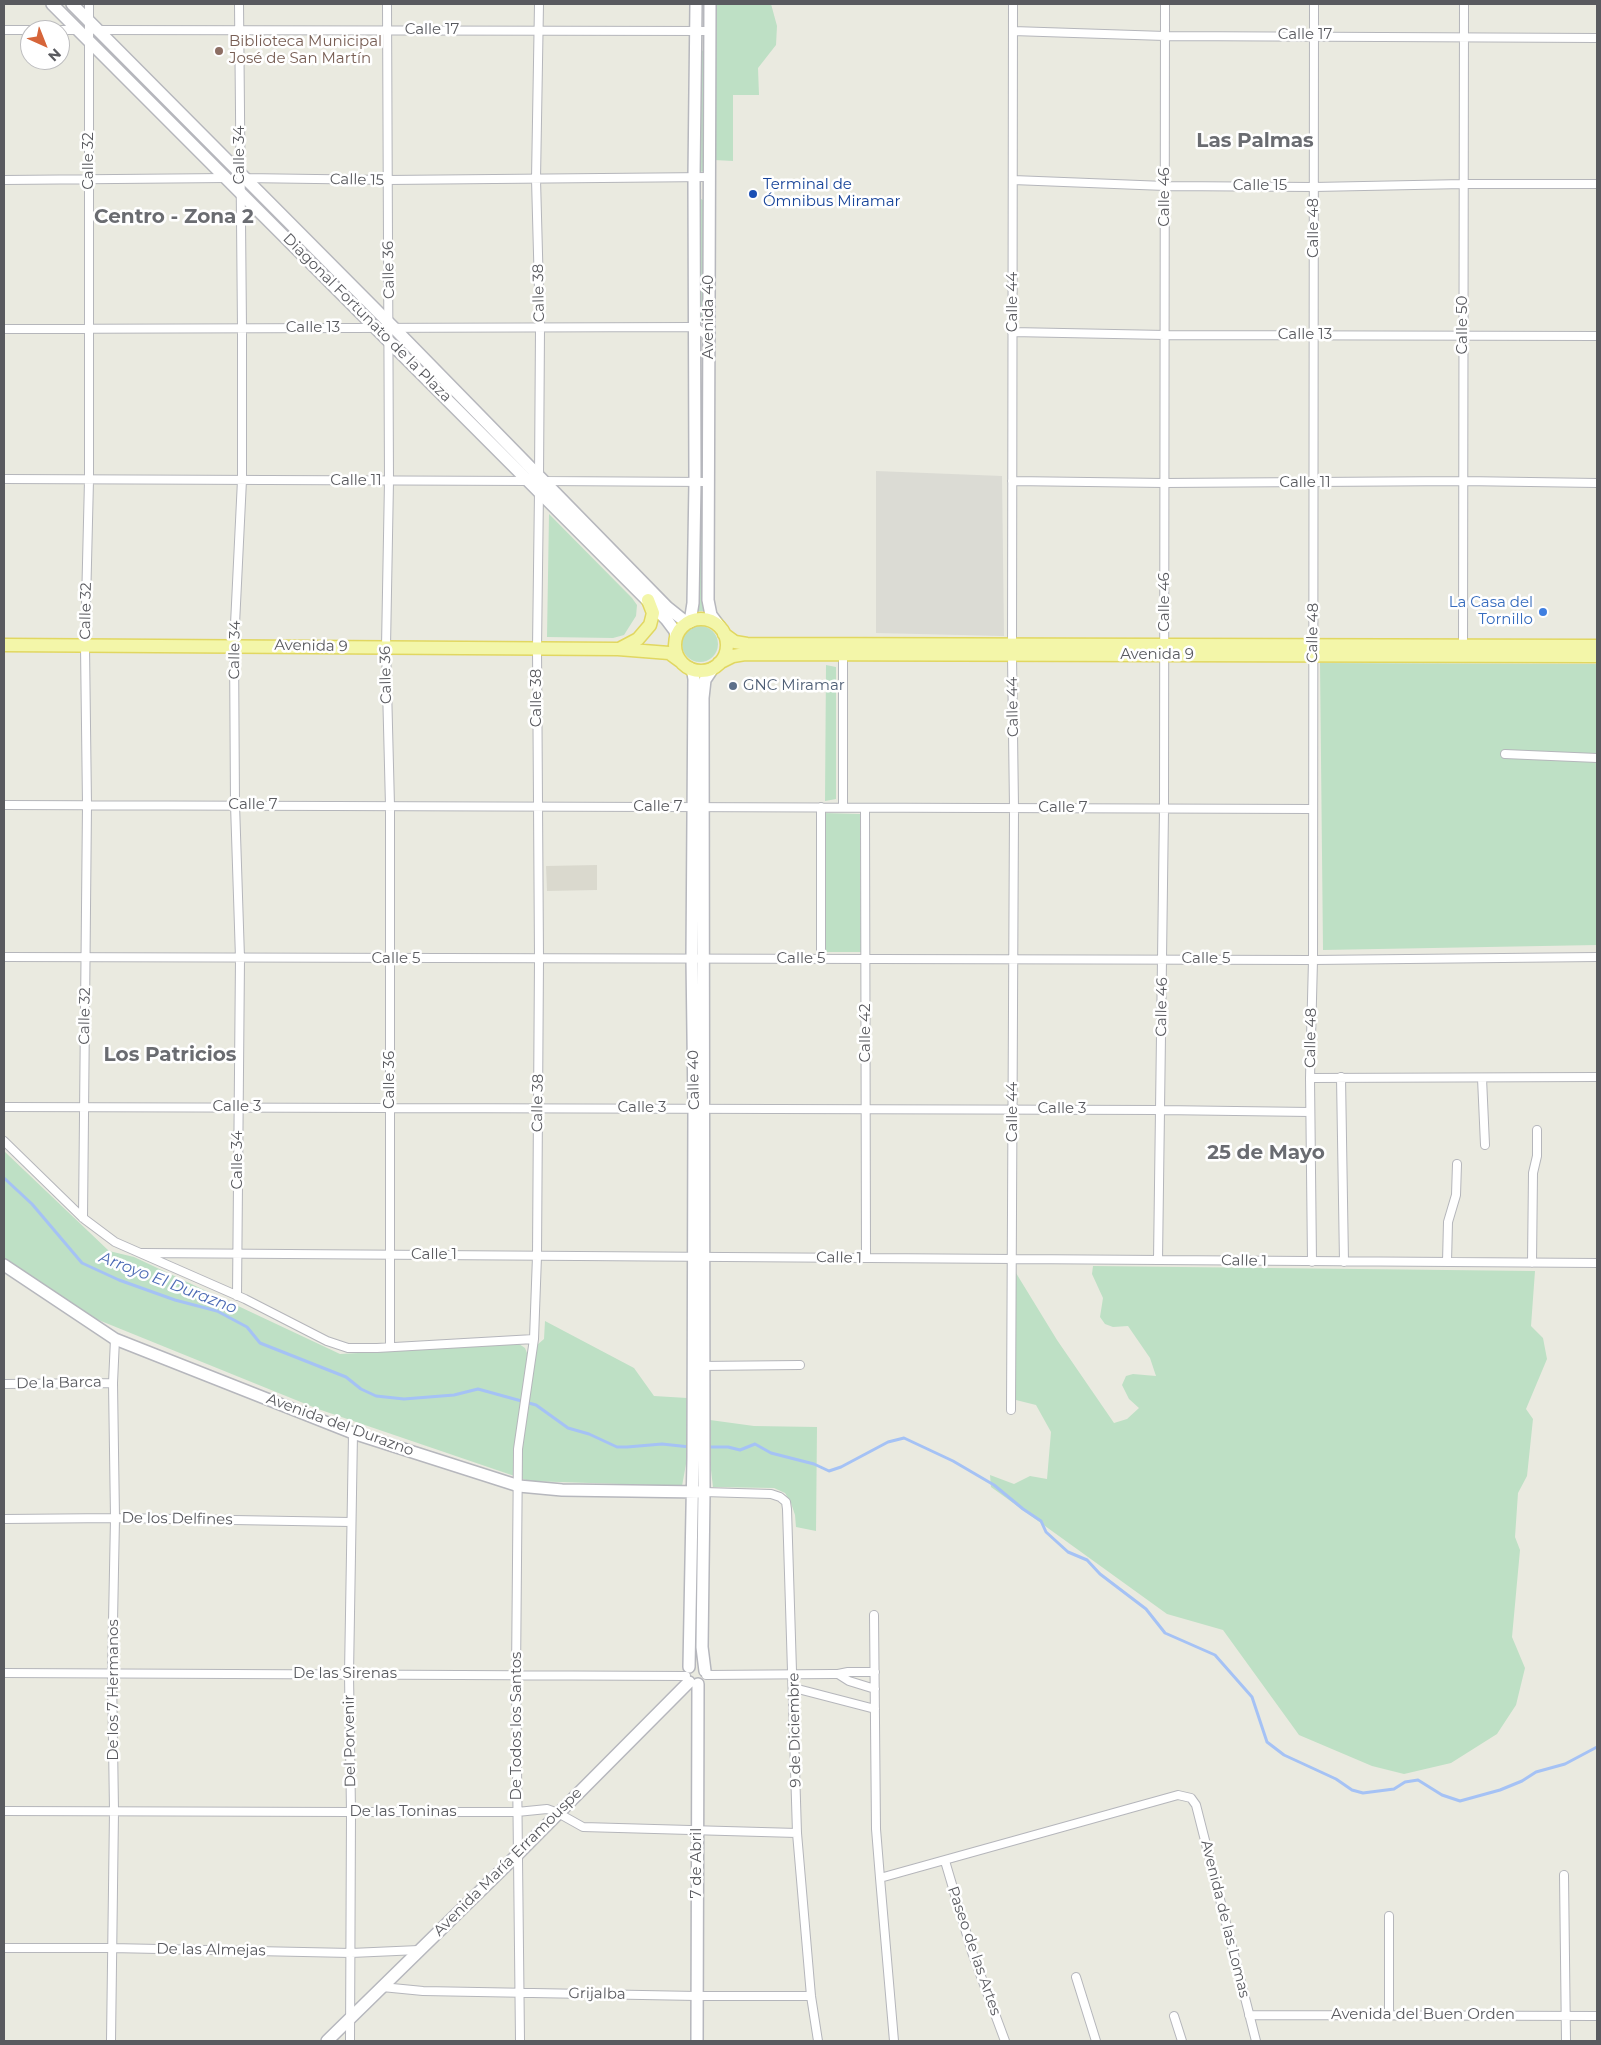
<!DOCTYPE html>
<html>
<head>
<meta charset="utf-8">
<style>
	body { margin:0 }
	#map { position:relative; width:1601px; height:2045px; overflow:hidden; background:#eaeae0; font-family:Montserrat,sans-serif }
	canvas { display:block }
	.frame { position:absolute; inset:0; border:5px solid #595a5f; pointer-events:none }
	.north { position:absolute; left:20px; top:20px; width:50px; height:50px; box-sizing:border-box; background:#fff; border:1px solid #bdbdbf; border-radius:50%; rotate:136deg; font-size:14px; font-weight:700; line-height:20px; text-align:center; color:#595a5f }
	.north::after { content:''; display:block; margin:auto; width:18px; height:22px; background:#d6653a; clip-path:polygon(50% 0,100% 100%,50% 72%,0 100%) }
</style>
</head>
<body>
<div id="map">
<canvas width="1601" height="2045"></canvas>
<div class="frame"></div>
<div class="north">N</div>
</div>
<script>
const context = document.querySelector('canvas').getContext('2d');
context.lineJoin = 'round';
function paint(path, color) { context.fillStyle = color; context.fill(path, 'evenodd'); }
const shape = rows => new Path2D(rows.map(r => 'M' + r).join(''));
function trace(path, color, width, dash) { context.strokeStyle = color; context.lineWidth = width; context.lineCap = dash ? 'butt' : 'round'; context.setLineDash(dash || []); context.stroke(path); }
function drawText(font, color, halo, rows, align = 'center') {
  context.font = font + ' Montserrat,sans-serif'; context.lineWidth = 5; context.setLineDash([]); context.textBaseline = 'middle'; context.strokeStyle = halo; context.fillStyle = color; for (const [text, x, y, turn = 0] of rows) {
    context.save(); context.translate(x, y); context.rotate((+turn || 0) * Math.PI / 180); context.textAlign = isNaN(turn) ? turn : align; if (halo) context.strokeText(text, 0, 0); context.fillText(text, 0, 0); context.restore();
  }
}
const industrial = shape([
	[876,471,1002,476,1004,636,876,633]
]);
const education = shape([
	[597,865,597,890,547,891,546,866]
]);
const green = shape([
	[715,4,771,4,777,26,776,45,758,68,759,95,733,95,733,161,714,160],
	[701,50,703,51,703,171,701,172],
	[701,199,703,200,703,321,701,322],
	[699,500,702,500,703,611,698,611],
	[549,514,632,598,637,605,636,616,624,635,613,638,547,637],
	'682 644a18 18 0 1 1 36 0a18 18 0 1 1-36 0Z',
	[1320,663,1597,664,1597,945,1323,950],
	[826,665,836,667,836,799,825,801],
	[824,813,860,814,861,952,825,952],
	[4,1151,109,1251,134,1257,340,1354,519,1344,525,1348,527,1353,535,1354,537,1345,544,1339,545,1321,634,1368,654,1396,687,1398,688,1453,682,1486,529,1481,318,1409,96,1319,4,1258],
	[1093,1266,1535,1271,1531,1326,1543,1338,1547,1359,1526,1409,1533,1419,1527,1476,1518,1493,1515,1537,1520,1550,1512,1637,1525,1668,1516,1705,1497,1734,1451,1763,1404,1774,1372,1766,1299,1735,1223,1630,1167,1614,991,1487,990,1475,1014,1484,1030,1476,1047,1479,1051,1432,1036,1405,1016,1400,1016,1273,1057,1340,1114,1423,1127,1419,1139,1408,1129,1399,1122,1385,1126,1376,1133,1374,1156,1376,1150,1358,1128,1326,1113,1327,1105,1324,1100,1317,1103,1298,1092,1274],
	[710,1420,754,1426,817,1427,816,1531,796,1527,795,1515,791,1503,785,1493,774,1488,713,1487,709,1453]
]);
const stream = shape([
	[4,1178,32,1204,82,1263,119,1280,175,1300,217,1311,247,1327,260,1343,346,1377,361,1389,376,1396,404,1399,454,1395,478,1389,536,1405,568,1428,589,1434,617,1447,627,1447,662,1444,690,1447],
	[706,1447,728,1447,740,1450,755,1444,771,1453,814,1464,829,1471,841,1467,888,1442,904,1438,953,1461,994,1485,1023,1509,1041,1521,1046,1532,1068,1552,1087,1560,1100,1574,1146,1609,1165,1633,1215,1655,1252,1697,1267,1742,1284,1755,1336,1779,1352,1790,1363,1793,1394,1789,1405,1782,1418,1780,1442,1795,1460,1801,1500,1790,1522,1781,1536,1772,1565,1764,1597,1747]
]);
const minor = shape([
	[387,4,389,481,386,647,390,806,390,1346],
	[4,30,79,30],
	[96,30,710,31],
	[1013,31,1165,36,1597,38],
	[244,178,387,180,709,177],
	[4,180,227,178],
	[1013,180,1165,186,1314,187,1464,184,1597,184],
	[4,329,695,327,709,337],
	[1012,332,1165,335,1597,336],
	[539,477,540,328,536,179,539,4],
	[4,479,529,481],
	[543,481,708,482],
	[1012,481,1164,483,1463,481,1597,483],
	[1463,649,1464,4],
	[1505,754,1597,758],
	[4,805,1313,809],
	[843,807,843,655],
	[865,808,866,1258],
	[4,957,1313,960,1597,957],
	[821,959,821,807],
	[1341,1077,1344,1262],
	[1310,1078,1597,1077],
	[1482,1078,1485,1145],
	[4,1107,1160,1110,1310,1112],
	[4,1141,83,1218,115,1242,245,1299,327,1341,348,1348,377,1348,534,1339],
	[83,1218,87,805,85,646,89,480,89,4],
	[142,1253,1597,1263],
	[1158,1260,1164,809,1165,4],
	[1312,1262,1310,1078,1313,960,1314,4],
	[1447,1262,1448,1222,1456,1195,1457,1164],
	[1532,1263,1533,1173,1537,1156,1537,1130],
	[237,1296,240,958,235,804,234,645,242,480,242,328,239,4],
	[700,1366,800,1365],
	[4,1384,113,1383],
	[1011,1410,1014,808,1012,655,1013,4],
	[704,1492,771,1494,780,1497,786,1502,787,1509,797,1833,811,1996,818,2041],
	[4,1519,115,1518,351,1522],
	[874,1615,876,1829,880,1878,1178,1795,1191,1798,1196,1805,1256,2041],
	[4,1673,686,1676],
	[838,1674,848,1672,875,1672],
	[706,1675,832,1674,838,1674,849,1681,875,1689],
	[794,1688,875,1709],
	[4,1811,351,1812,517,1812,547,1809,558,1813,583,1827,797,1833],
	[945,1861,972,1952,1005,2041],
	[1564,1875,1566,2041],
	[880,1878,894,2041],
	[4,1948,111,1948,351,1953,419,1950],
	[1076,1977,1096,2041],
	[382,1987,423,1991,697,1996,811,1996],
	[1249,2015,1597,2016],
	[1389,2015,1389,1916],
	[1174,2016,1182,2041],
	[111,2041,114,1811,112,1674,115,1518,113,1383,115,1339],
	[350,2041,351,1812,349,1674,353,1433],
	[520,2041,516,1675,518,1449,534,1339,537,1256,539,959,537,648,539,491]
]);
const secondary = shape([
	[52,4,666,619,675,631,676,637],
	[72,4,394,328,667,607,682,619,689,622],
	[710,4,708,600,711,615,720,627],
	[690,622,693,603,695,482,694,177,696,4],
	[4,1265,115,1339,353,1433,519,1486,562,1490,700,1492],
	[689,1667,693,1458,694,1108,692,959,694,679,693,673,690,668],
	[705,1671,702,1647,704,1492,703,698,705,680,713,668],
	[327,2041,518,1854,689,1682],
	[697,2041,698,1684]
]);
const primary = shape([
	'675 645a26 26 0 1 1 52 0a26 26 0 1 1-52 0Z',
	[724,634,735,642,747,644,1597,646],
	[4,645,618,649,669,653,680,661],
	[621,648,638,639,650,625,653,613,648,600],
	[719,663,733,656,745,654,1597,656]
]);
const markers = [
	[219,51,5,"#8d6e63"],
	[753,194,5,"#1a4fb4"],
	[1543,612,5,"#3f7fe0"],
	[733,686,5,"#5c6f8a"]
];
const streetNames = [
	["Calle 17",432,30],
	["Calle 17",1305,35],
	["Calle 34",240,155,-90],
	["Calle 32",89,161,-90],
	["Calle 15",357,180,1],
	["Calle 15",1260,186],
	["Calle 46",1165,197,-90],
	["Calle 48",1314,228,-90],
	["Calle 36",389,270,-91],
	["Calle 38",539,293,-91],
	["Calle 44",1013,302,-90],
	["Avenida 40",709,317,-90],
	["Diagonal Fortunato de la Plaza",367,318,45],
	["Calle 50",1463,325,-90],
	["Calle 13",313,328],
	["Calle 13",1305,335],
	["Calle 11",356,481],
	["Calle 11",1305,483],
	["Calle 46",1165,602,-90],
	["Calle 32",86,611,-89],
	["Calle 48",1313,633,-89],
	["Avenida 9",311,646,1],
	["Calle 34",235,650,-89],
	["Avenida 9",1157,655],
	["Calle 36",386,675,-91],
	["Calle 38",537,698,-90],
	["Calle 44",1013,707,-91],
	["Calle 7",253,805],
	["Calle 7",658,807],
	["Calle 7",1063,808],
	["Calle 5",396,959],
	["Calle 5",801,959],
	["Calle 5",1206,959],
	["Calle 46",1162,1007,-89],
	["Calle 32",85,1016,-89],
	["Calle 42",866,1033,-90],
	["Calle 48",1311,1038,-89],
	["Calle 36",390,1080,-90],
	["Calle 40",694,1080,-91],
	["Calle 38",538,1103,-89],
	["Calle 3",237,1107],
	["Calle 3",642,1108],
	["Calle 3",1062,1109],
	["Calle 44",1013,1112,-90],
	["Calle 34",238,1160,-90],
	["Calle 1",434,1255],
	["Calle 1",839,1258,1],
	["Calle 1",1244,1261,1],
	["De la Barca",59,1383,-1],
	["Avenida del Durazno",340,1425,20],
	["De los Delfines",177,1519,1],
	["De las Sirenas",345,1674],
	["De los 7 Hermanos",114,1690,-90],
	["De Todos los Santos",517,1726,-90],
	["9 de Diciembre",795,1730,-91],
	["Del Porvenir",350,1741,-91],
	["De las Toninas",403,1812],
	["Avenida María Erramouspe",508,1862,-45],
	["7 de Abril",697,1863,-90],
	["Avenida de las Lomas",1225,1919,76],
	["De las Almejas",211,1950,1],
	["Paseo de las Artes",974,1951,71],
	["Grijalba",597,1994,1],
	["Avenida del Buen Orden",1423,2015]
];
const educationNames = [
	["Biblioteca Municipal",229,42],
	["José de San Martín",229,59]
];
const transitNames = [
	["Terminal de",763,185],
	["Ómnibus Miramar",763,202]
];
const shopNames = [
	["La Casa del",1533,603],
	["Tornillo",1533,620]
];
const serviceNames = [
	["GNC Miramar",743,686]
];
const waterNames = [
	["Arroyo El Durazno",168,1283,21]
];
const districtNames = [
	["Las Palmas",1255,141],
	["Centro - Zona 2",174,217],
	["Los Patricios",170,1055],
	["25 de Mayo",1266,1153]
];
paint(industrial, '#dbdbd4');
paint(education, '#dad9ce');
paint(green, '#bee0c5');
trace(stream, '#a5c2f5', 3);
trace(minor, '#b5b6bb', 10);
trace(secondary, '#b6b7bd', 14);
trace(primary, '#e1d761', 15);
trace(minor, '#fff', 8);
trace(secondary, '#fff', 11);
trace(primary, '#f3f6a9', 12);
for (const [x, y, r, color] of markers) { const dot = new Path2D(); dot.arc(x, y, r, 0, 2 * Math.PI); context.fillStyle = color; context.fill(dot); trace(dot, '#fff', 2); }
drawText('15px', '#595a5f', '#fff', streetNames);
drawText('15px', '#785e54', '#fff', educationNames, 'left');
drawText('15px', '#164399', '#fff', transitNames, 'left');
drawText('15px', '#366cbe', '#fff', shopNames, 'right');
drawText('15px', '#4e5e75', '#fff', serviceNames, 'left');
drawText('italic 16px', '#4b6ab5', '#fff', waterNames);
drawText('bold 20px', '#6a6c71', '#fff', districtNames);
</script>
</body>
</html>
